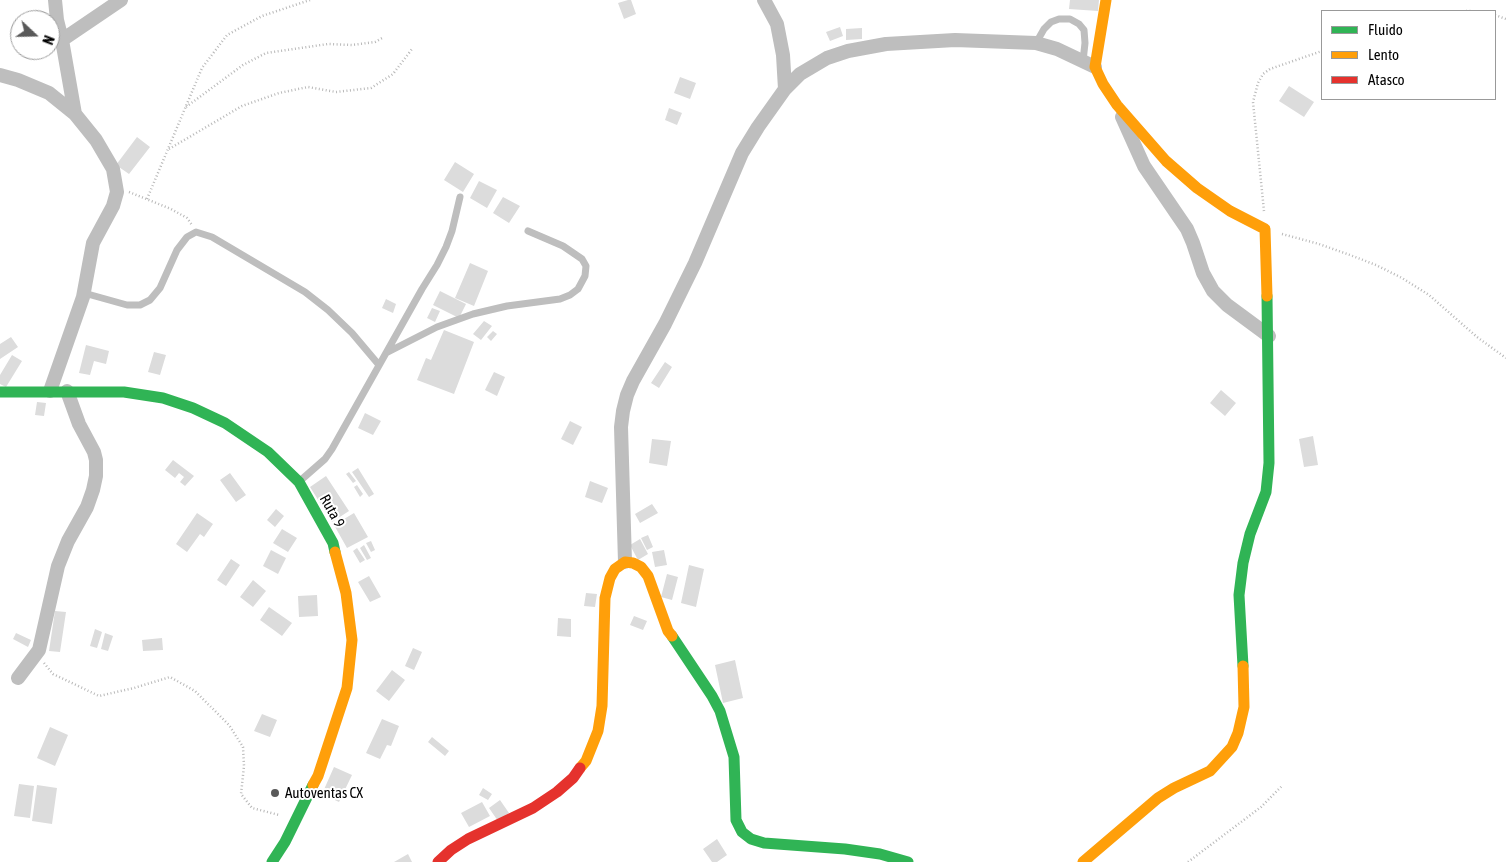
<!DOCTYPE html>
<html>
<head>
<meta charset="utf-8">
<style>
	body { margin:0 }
	#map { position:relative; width:1506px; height:862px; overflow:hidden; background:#fff; font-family:"Asap Condensed",sans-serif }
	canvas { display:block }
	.legend { position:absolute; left:1321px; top:10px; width:175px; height:90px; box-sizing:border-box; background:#fff; border:1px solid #999; margin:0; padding:6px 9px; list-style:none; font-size:15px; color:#000 }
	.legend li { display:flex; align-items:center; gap:10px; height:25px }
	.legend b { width:25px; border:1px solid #999 }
	.north { position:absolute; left:10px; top:10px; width:50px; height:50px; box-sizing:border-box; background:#fff; border:1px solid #999; border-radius:50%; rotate:111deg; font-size:14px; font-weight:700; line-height:20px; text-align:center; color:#000 }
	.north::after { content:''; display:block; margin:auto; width:18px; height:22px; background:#595959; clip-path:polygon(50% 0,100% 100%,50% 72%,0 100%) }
</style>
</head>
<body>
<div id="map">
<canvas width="1506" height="862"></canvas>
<ul class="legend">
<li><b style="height:6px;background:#30b455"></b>Fluido</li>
<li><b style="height:6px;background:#ff9f0a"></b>Lento</li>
<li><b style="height:6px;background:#e5322d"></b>Atasco</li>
</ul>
<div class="north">N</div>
</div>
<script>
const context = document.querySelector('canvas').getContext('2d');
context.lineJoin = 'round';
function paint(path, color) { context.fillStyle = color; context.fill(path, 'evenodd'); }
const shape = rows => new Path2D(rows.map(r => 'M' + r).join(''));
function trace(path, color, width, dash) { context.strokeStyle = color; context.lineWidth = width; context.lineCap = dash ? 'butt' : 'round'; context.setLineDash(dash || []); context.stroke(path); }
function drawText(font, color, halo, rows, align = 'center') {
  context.font = font + ' "Asap Condensed",sans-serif'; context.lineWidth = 4; context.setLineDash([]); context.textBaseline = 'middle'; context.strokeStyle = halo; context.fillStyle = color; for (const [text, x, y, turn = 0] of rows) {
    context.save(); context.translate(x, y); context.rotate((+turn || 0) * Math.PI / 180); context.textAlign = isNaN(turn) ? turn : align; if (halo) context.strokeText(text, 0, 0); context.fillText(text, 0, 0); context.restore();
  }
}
const building = shape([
	[628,0,631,0,636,14,624,19,618,3],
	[1070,0,1099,0,1098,11,1069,9],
	[840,27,843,36,830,41,826,32],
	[862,28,862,39,846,40,846,29],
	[680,77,696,83,690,99,674,93],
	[1289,86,1314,102,1304,117,1279,101],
	[669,108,682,113,677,125,665,120],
	[137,137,150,147,129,174,116,165],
	[455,162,474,174,463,192,444,180],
	[479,181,497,190,487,208,470,198],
	[503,197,520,206,509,223,493,213],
	[470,263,488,271,474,306,455,298],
	[440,291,466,304,459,318,433,305],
	[386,299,396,304,393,313,382,308],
	[432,308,440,311,435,322,427,318],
	[484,321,492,326,481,340,473,334],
	[444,330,474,342,454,394,417,380,426,358,431,360],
	[493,331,497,334,491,341,487,337],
	[11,337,18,347,0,359,0,344],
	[86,345,109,351,106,364,94,361,90,375,79,373],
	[154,352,166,355,160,375,148,372],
	[12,355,22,361,6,387,0,384,0,375],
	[665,362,672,367,659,388,651,383],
	[494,372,505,377,497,396,485,390],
	[1221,390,1236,403,1225,416,1210,403],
	[37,402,46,403,44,416,35,415],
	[365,413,381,421,373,435,358,428],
	[570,421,582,427,573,445,561,439],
	[1313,436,1318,465,1304,467,1299,439],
	[652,439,671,441,667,466,649,463],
	[173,460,194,476,185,486,180,482,184,477,179,473,175,478,165,470],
	[358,468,374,494,369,497,352,472],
	[349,472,356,481,353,483,346,474],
	[230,473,246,495,236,502,220,480],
	[326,476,349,511,332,522,310,487],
	[590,481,608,488,602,503,585,497],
	[357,485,363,494,360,497,354,487],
	[652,504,658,513,640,523,635,514],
	[276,509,284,516,275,527,267,520],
	[197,513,213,524,204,537,200,534,187,552,176,544],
	[354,513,368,537,347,548,334,525],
	[282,529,297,538,288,552,273,543],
	[648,535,653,547,647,550,641,538],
	[640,539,648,554,638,560,630,545],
	[371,541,375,550,371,552,366,543],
	[364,545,371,558,367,560,360,548],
	[357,548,365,560,360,563,353,551],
	[271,550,286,558,278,574,263,566],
	[664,550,667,565,655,567,652,552],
	[231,559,240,565,226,586,217,580],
	[689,565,704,569,696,607,681,603],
	[667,574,678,577,672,600,661,597],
	[369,576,381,597,370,602,358,582],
	[253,580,266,591,253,607,240,597],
	[586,593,597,594,595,607,584,606],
	[317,595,318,616,299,617,298,596],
	[269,607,292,623,282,636,260,620],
	[55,611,66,612,60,652,49,651],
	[634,616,647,621,643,630,630,625],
	[558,618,571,619,571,637,557,636],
	[95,629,102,632,97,648,90,646],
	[16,633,31,640,28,647,13,639],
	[105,633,113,636,108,651,101,649],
	[162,638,163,650,143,651,142,640],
	[413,648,422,652,414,670,405,666],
	[735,660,743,698,723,703,715,665],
	[392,670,405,680,389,701,376,691],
	[262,714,277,720,270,737,254,731],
	[382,719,399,726,391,746,387,745,380,759,366,753],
	[50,727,68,735,55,766,37,758],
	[432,737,449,751,445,756,428,742],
	[334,767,352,775,339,802,322,794],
	[19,784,34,786,30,818,14,816],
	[37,785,57,788,52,824,32,821],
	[483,788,492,794,488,800,479,795],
	[500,800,509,813,498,821,489,808],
	[482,802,490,816,469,827,461,813],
	[717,839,727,855,717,862,712,862,703,849],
	[408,854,412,862,394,862]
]);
const path = shape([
	[1466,11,1473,11],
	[1495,15,1506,19],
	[186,107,243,65,266,53,328,44,352,45,375,42,384,37],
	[169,149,242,106,279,93,308,87,336,92,371,88,393,74,412,49],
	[129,192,171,209,187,218,192,225],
	[147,199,202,68,227,35,262,16,310,0],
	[1264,211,1253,102,1258,83,1263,74,1270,69,1322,51],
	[1282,234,1319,244,1350,255,1376,265,1402,278,1429,295,1477,337,1506,358],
	[44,663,53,674,99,696,134,688,170,677,195,691,229,725,243,747,244,766,241,794,252,808,279,815],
	[1188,862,1261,807,1282,786]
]);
const lane = shape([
	[1036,43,1044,29,1051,22,1059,19,1070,19,1079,24,1084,30,1085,43,1083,61],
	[84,293,127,305,140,305,150,300,160,288,177,250,187,237,196,232,212,237,305,292,328,310,352,333,379,365],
	[386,353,437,327,473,314,507,306,560,299,570,295,578,289,585,276,586,266,582,259,563,246,528,231],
	[301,480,325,459,332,449,422,289,437,265,446,247,452,231,460,197]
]);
const street = shape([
	[55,0,57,20,62,40],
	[764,0,777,24,783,55,785,89],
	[0,75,18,80,49,93,75,114,96,140,113,169,117,192,113,206,93,243,83,297,50,391],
	[75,114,62,40,121,0],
	[1122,117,1144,166,1187,229,1193,243,1203,273,1213,291,1227,305,1269,336],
	[625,562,621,427,623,411,627,395,633,381,665,324,695,263,742,153,758,127,785,89,800,74,827,58,848,51,886,44,955,40,1036,43,1057,49,1095,67],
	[18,678,39,650,58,566,68,541,87,507,93,490,96,476,96,460,94,452,79,424,67,391]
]);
const fast = shape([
	[0,392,124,392,163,398,193,408,225,423,268,452,299,482,333,543,335,552],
	[672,636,712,696,720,711,734,757,736,820,742,832,751,839,764,843,845,849,880,854,908,862],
	[1243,666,1239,595,1243,563,1250,534,1266,492,1269,463,1267,296],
	[272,862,285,842,313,785]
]);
const slow = shape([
	[1106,0,1095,67,1103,84,1117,105,1166,161,1197,188,1230,211,1265,229,1267,296],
	[580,768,586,761,598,731,602,706,605,598,610,578,615,569,625,562,633,563,641,567,648,576,668,631,672,636],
	[313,785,318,776,347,688,352,640,346,593,335,552],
	[1083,862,1158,798,1174,788,1210,771,1232,747,1238,733,1244,707,1243,666]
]);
const jam = shape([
	[438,862,451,850,468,839,533,808,557,792,573,778,580,768]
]);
const markers = [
	[275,793,5,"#595959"]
];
const streetNames = [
	["Ruta 9",332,511,61]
];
const poiNames = [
	["Autoventas CX",285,793]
];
paint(building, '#dcdcdc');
trace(path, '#b8b8b8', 2.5, [1, 2.5]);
trace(lane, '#bebebe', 7);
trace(street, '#bebebe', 14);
trace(fast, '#30b455', 11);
trace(slow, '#ff9f0a', 11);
trace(jam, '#e5322d', 11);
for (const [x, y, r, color] of markers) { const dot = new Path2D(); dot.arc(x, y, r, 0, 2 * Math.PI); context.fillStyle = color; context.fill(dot); trace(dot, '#fff', 2); }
drawText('15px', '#000', '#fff', streetNames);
drawText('15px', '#000', '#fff', poiNames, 'left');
</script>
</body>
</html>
